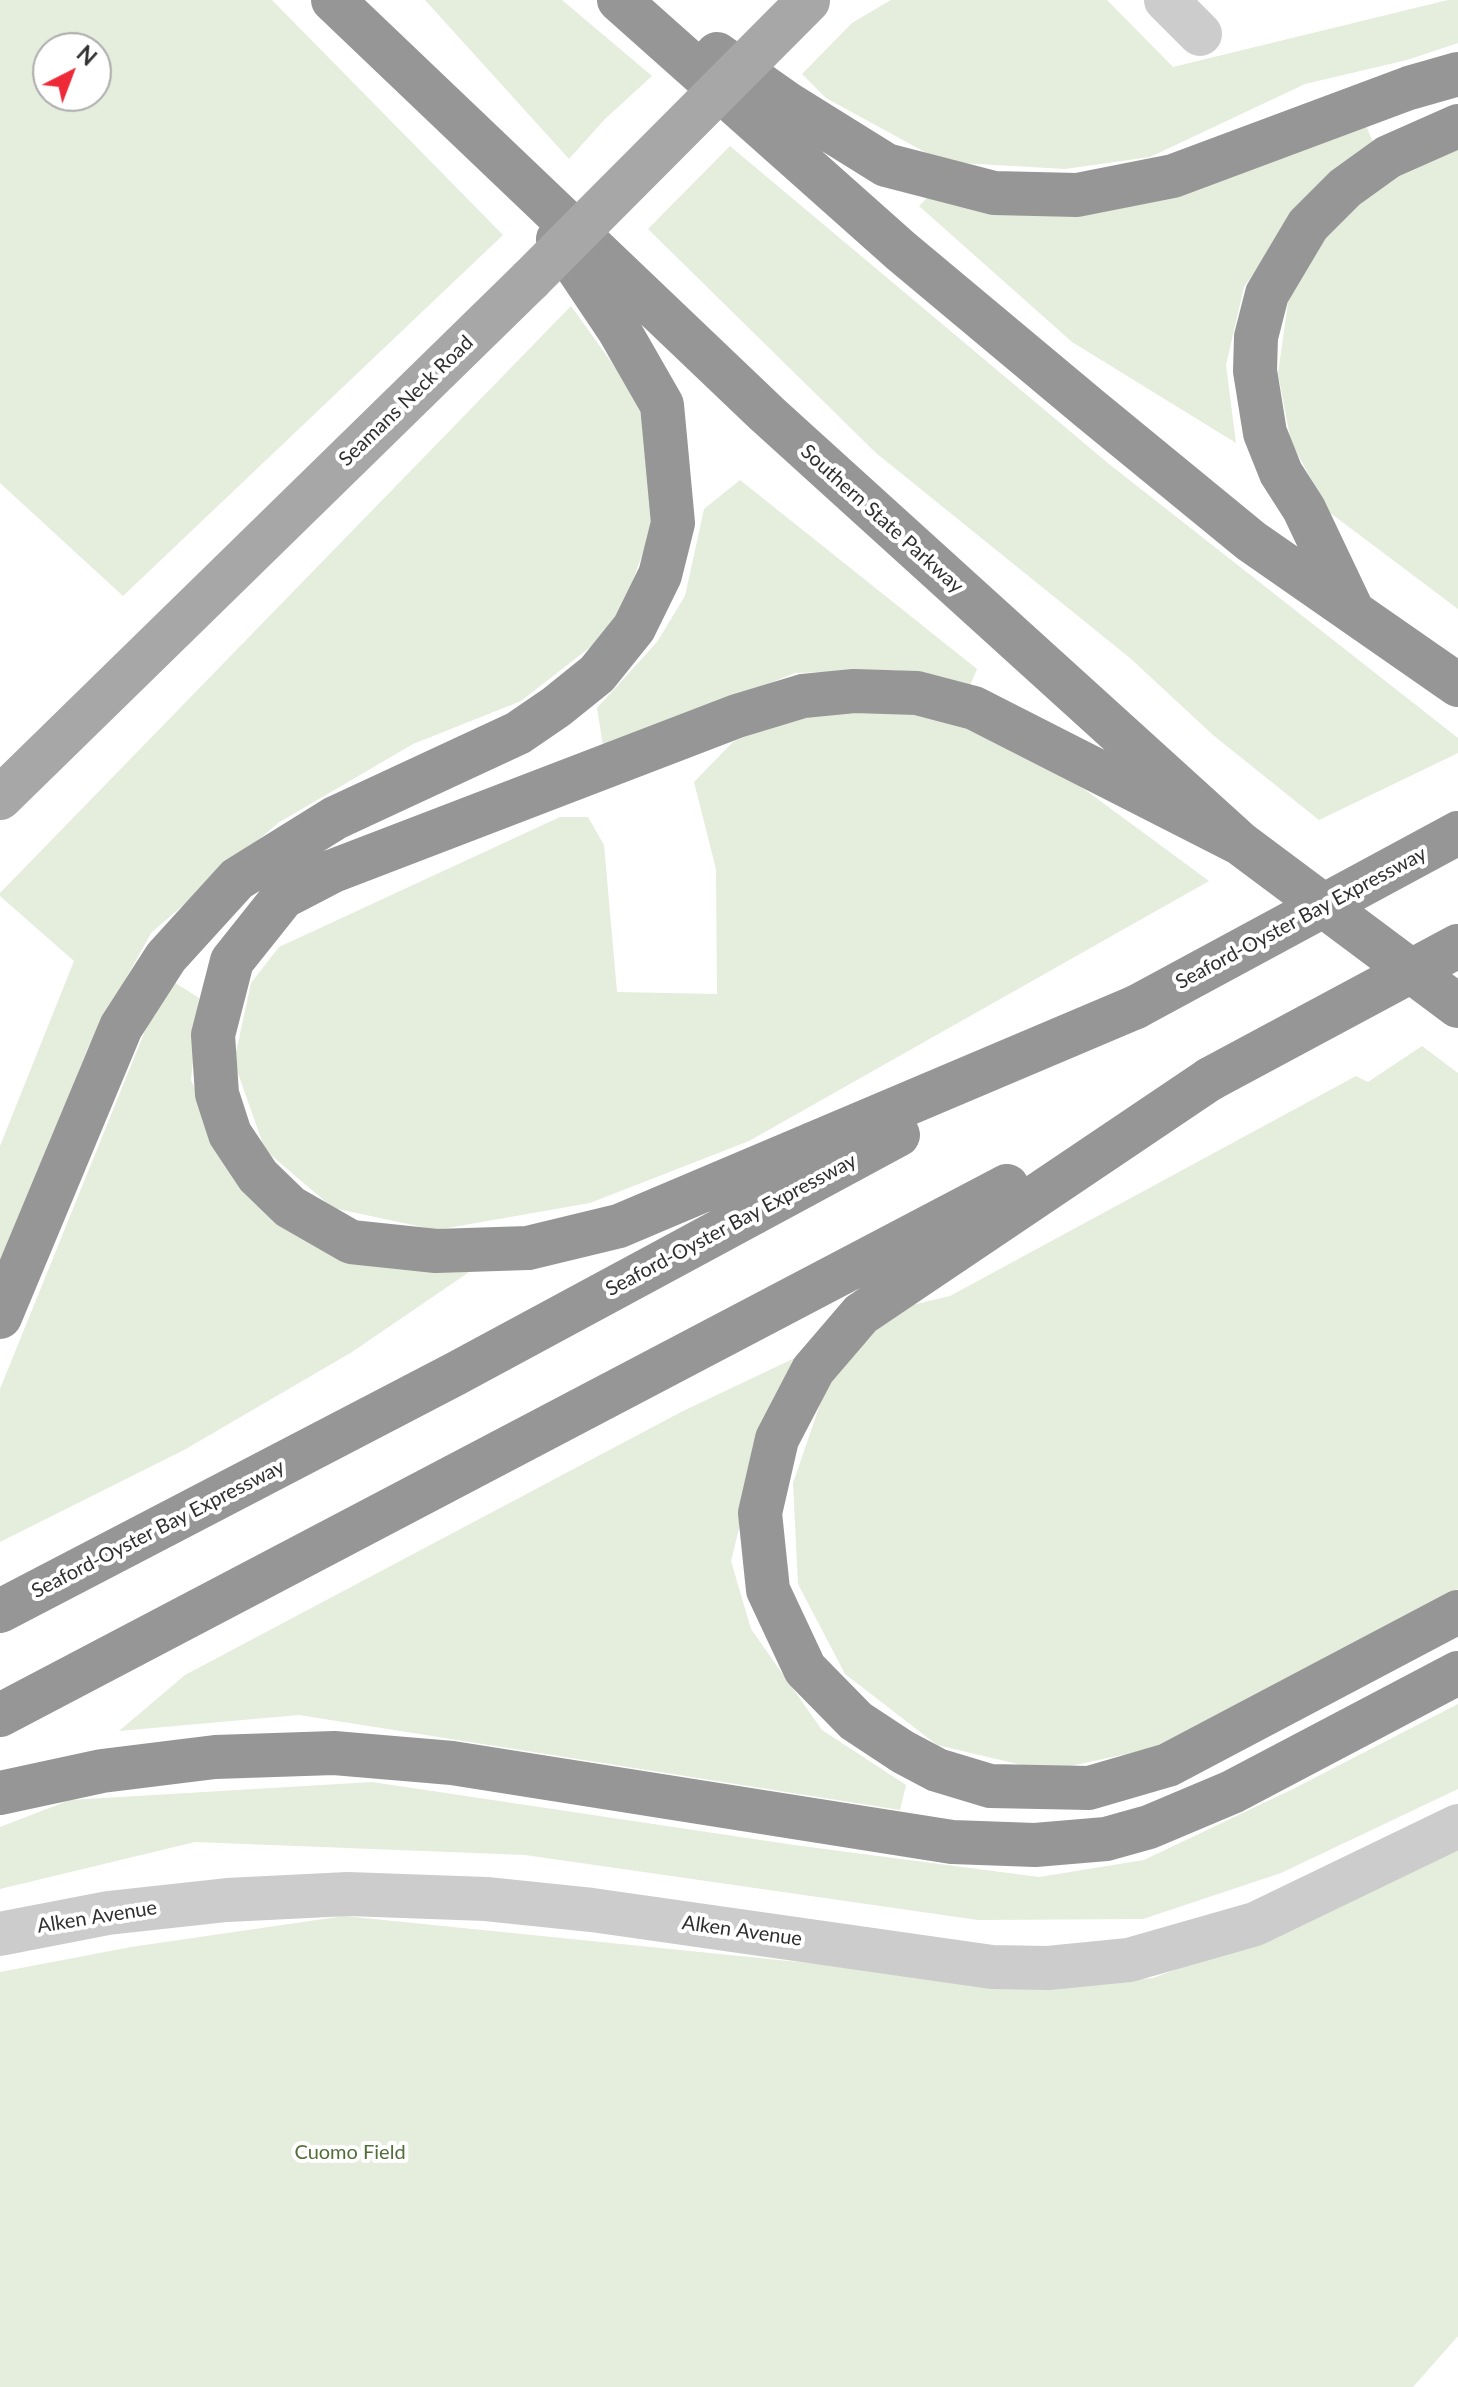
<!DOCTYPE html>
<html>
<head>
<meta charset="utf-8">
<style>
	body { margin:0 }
	#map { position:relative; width:1458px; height:2387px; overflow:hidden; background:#fff; font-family:Lato,sans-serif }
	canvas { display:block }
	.north { position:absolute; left:32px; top:32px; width:80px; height:80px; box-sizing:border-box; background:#fff; border:2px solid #acacac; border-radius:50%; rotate:42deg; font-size:22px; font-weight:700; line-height:32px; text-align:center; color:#2f2f2f }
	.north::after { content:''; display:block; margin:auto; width:28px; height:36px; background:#ee2a38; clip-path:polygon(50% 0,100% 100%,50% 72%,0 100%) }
</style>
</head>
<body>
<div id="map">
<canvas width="1458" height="2387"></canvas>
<div class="north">N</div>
</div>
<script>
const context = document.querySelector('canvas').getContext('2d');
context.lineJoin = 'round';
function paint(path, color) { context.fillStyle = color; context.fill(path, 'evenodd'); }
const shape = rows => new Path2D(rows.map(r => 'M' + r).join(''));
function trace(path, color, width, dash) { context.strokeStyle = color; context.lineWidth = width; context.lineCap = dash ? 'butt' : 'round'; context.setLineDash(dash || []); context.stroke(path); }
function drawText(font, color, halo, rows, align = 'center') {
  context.font = font + ' Lato,sans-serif'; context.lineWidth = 8; context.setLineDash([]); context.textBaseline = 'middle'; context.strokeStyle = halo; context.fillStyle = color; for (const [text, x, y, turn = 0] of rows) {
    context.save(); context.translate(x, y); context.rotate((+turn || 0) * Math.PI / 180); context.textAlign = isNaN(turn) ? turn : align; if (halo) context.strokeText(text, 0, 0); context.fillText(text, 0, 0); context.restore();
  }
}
const green = shape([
	[0,0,272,0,503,235,123,596,0,483],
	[48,48,96,48,96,96,48,96],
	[425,0,562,0,652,76,605,119,569,159],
	[891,0,1107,0,1173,67,1448,0,1458,0,1458,43,1407,60,1305,84,1150,157,1065,169,943,162,826,98,802,74,852,23],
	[1366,126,1373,142,1305,201,1244,287,1226,365,1236,443,1072,342,919,206,931,194,995,210],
	[1458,141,1458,609,1329,512,1291,442,1278,374,1290,288,1321,236,1381,185],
	[730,146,1109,464,1458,738,1458,753,1319,820,1213,735,1130,658,876,453,648,229],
	[571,306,645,409,655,519,616,627,521,701,413,744,278,823,151,933,87,1050,0,1272,0,1146,74,961,0,896,0,893],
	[740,480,977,669,969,688,897,670,795,673,689,716,603,746,597,708,657,642,685,596,704,509],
	[913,709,1027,747,1209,881,749,1141,590,1203,436,1230,333,1208,265,1150,234,1062,251,983,279,947,560,817,588,817,604,845,617,992,717,994,716,869,694,782,733,742,788,717],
	[174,982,199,998,191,1080,242,1187,478,1266,352,1352,184,1450,0,1542,0,1389,149,1021],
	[1422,1046,1458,1073,1458,1589,1164,1746,1047,1771,937,1745,845,1674,798,1584,793,1483,825,1390,879,1313,950,1296,1356,1076,1368,1082],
	[799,1356,756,1460,731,1561,751,1629,822,1730,906,1785,900,1810,299,1715,119,1731,185,1675,683,1411],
	[1458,1704,1458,1789,1281,1873,1143,1919,978,1920,525,1855,195,1842,0,1889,0,1827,70,1800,372,1782,794,1845,1039,1877,1144,1860,1293,1789],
	[1458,1844,1458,2336,1413,2387,0,2387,0,1972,131,1947,344,1916,1046,1987,1153,1978,1260,1938]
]);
const minor = shape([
	[1166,0,1200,34],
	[0,1934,108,1913,227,1900,348,1894,486,1899,592,1910,992,1967,1048,1968,1129,1960,1255,1924,1458,1826]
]);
const major = shape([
	[0,798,530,280]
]);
const highway = shape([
	[333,0,767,414,1241,844,1458,1006],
	[619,0,901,251,1090,409,1251,541,1458,685],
	[717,54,788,104,886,165,994,193,1077,195,1173,176,1409,88,1458,74],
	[1353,612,1304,509,1281,473,1265,433,1255,371,1256,337,1267,294,1308,225,1345,188,1388,157,1458,126],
	[1136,1007,619,1226,528,1248,436,1251,351,1242,290,1207,258,1176,230,1134,217,1094,213,1035,232,961,283,897,333,871,737,716,803,696,854,691,917,693,974,708,1241,844],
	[1210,1079,861,1314,813,1370,777,1439,760,1513,768,1590,805,1669,856,1721,903,1752,937,1770,990,1786,1089,1788,1168,1765,1458,1612],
	[0,1317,121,1027,166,957,237,879,335,818,518,733,556,707,597,674,634,628,660,575,673,523,662,405,619,330,558,239],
	[0,1611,455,1374,898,1135],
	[0,1715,1007,1186],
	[0,1793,102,1771,215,1757,334,1753,452,1763,952,1842,1035,1845,1106,1839,1149,1827,1232,1792,1458,1673]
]);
const majorBridge = shape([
	[530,280,808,1]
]);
const highwayBridge = shape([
	[1136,1007,1458,833],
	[1210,1079,1458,946]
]);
const streetNames = [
	["Seamans Neck Road",406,401,-44],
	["Southern State Parkway",882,519,42],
	["Seaford-Oyster Bay Expressway",1301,918,-28],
	["Seaford-Oyster Bay Expressway",731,1225,-28],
	["Seaford-Oyster Bay Expressway",158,1529,-27],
	["Alken Avenue",97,1917,-9],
	["Alken Avenue",742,1931,8]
];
const parkNames = [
	["Cuomo Field",350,2153]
];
paint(green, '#e5eddc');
trace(minor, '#ccc', 44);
trace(major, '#a7a7a7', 44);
trace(highway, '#969696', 44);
trace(majorBridge, '#a7a7a7', 44);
trace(highwayBridge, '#969696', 44);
drawText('20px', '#2f2f2f', '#fff', streetNames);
drawText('20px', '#526d3a', '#fff', parkNames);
</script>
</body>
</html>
